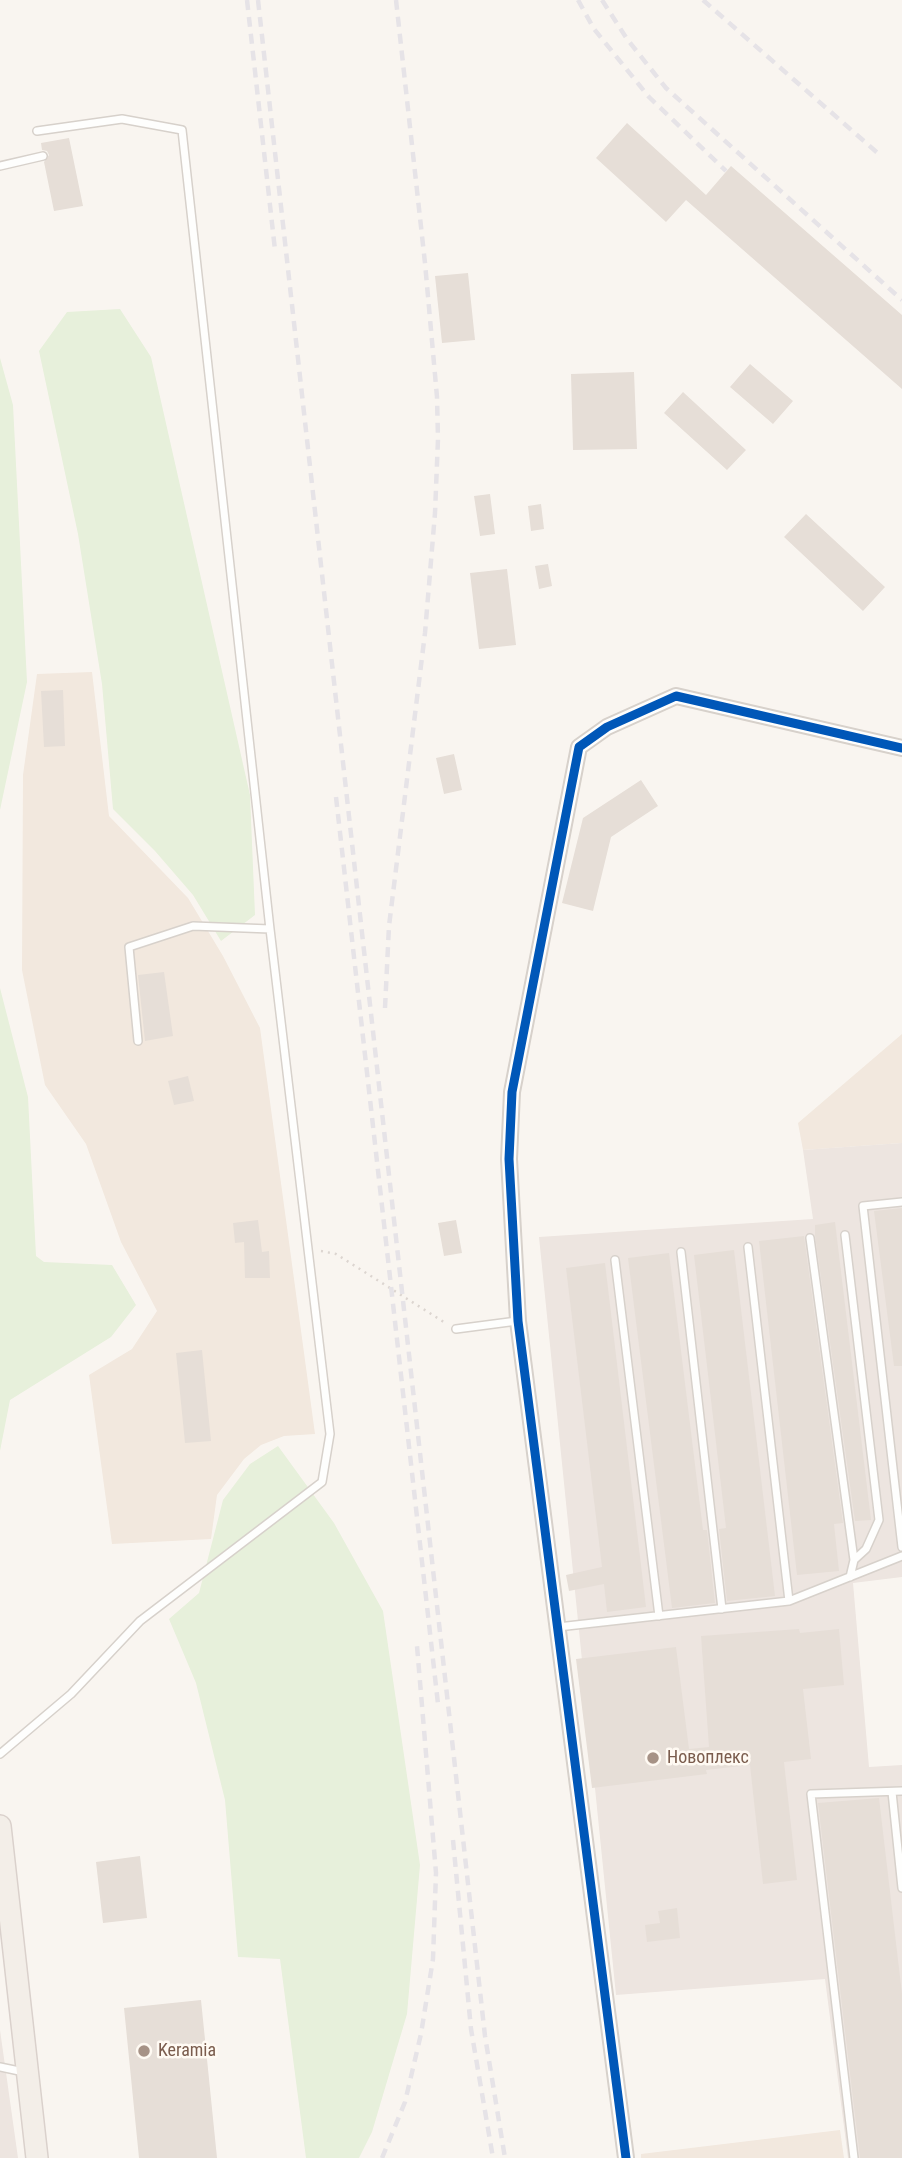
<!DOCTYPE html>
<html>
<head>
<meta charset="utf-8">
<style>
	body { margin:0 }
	canvas { display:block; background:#f9f5f0 }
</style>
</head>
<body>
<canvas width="902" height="2158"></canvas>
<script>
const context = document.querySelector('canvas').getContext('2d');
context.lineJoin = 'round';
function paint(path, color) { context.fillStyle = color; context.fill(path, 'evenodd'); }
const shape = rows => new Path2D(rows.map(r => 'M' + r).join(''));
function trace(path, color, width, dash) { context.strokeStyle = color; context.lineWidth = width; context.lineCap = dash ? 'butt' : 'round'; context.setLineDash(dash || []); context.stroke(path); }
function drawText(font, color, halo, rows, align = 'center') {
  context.font = font + ' "Roboto Condensed",sans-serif'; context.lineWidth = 5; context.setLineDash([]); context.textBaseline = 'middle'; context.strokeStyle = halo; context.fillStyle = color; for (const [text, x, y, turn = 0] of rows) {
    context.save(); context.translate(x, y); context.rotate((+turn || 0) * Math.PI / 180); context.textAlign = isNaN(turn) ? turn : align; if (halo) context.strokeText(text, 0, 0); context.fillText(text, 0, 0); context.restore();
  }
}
const residential = shape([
	[92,672,109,816,188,898,223,956,260,1028,315,1434,284,1436,261,1445,244,1459,217,1495,211,1539,112,1544,89,1375,132,1349,157,1311,121,1242,86,1144,45,1085,22,970,23,775,37,674],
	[902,1034,902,1143,803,1150,798,1123],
	[840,2130,844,2158,641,2158,641,2154]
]);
const industrial = shape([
	[902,1143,902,1577,853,1583,869,1767,902,1765,902,2158,848,2158,825,1979,616,1995,539,1237,813,1219,803,1150],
	[0,2030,18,2158,0,2158]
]);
const green = shape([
	[120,309,151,357,250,795,255,915,221,941,193,895,155,851,113,809,102,684,78,534,39,351,67,312],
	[0,358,13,405,27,682,0,810],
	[0,988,28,1097,36,1256,44,1262,112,1265,136,1305,111,1337,10,1400,0,1451],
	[278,1446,334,1523,383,1611,420,1865,407,2014,372,2132,359,2158,306,2158,280,1959,238,1957,225,1800,196,1683,169,1619,199,1593,223,1500,250,1464]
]);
const building = shape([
	[627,123,706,195,731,166,902,315,902,389,686,200,666,222,596,158],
	[69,138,83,206,54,211,44,162,49,155,47,151,42,150,41,143],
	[468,273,475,340,442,343,435,276],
	[750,364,793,401,773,424,730,387],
	[634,372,637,449,573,450,571,374],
	[683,392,746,450,727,470,664,413],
	[490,494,495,534,480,536,474,496],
	[541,504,544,529,531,531,528,506],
	[806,514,885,587,863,611,784,537],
	[548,564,552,586,539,589,535,566],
	[507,569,516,645,479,649,470,573],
	[63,690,65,746,44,747,41,691],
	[454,754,462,790,444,794,436,758],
	[641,780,658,806,611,837,593,911,562,903,583,818],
	[164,972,173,1036,145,1041,138,975],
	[188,1076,194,1101,174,1105,168,1081],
	[902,1208,902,1366,894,1366,874,1211],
	[258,1220,262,1252,269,1251,270,1278,245,1278,244,1242,235,1243,233,1223],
	[456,1220,462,1253,444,1256,438,1223],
	[835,1222,871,1520,855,1521,815,1235,815,1225],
	[804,1236,843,1523,834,1524,839,1571,797,1575,759,1241],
	[734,1250,775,1596,727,1601,719,1529,726,1528,694,1255],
	[669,1253,703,1530,707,1530,715,1603,672,1608,628,1258],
	[605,1263,646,1607,607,1612,604,1584,569,1591,566,1575,602,1567,566,1268],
	[202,1350,211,1441,185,1443,176,1353],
	[799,1629,800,1633,839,1629,844,1685,803,1689,811,1759,784,1762,797,1880,763,1884,750,1765,706,1770,707,1774,592,1788,576,1659,676,1647,689,1749,709,1747,701,1636],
	[879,1798,902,1994,902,2158,860,2158,818,1803],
	[140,1856,147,1918,103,1923,96,1862],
	[677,1908,680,1938,647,1942,645,1925,660,1923,658,1911],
	[201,2000,217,2158,139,2158,124,2008]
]);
const path = shape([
	[321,1251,336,1254,447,1324]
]);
const service = shape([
	[0,166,43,156],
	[138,1041,129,947,193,926,270,929],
	[902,1202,863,1206,902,1547],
	[845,1235,879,1520,866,1549,854,1560,850,1577],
	[810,1238,854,1560],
	[748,1247,789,1601],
	[681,1252,722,1609],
	[615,1260,659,1616],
	[456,1329,517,1321],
	[558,1627,789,1601,902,1556],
	[0,1754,71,1694,140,1621,322,1482,330,1434,270,929,182,130,122,119,37,131],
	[892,1792,902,1888],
	[0,2067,24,2072],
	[854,2158,811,1794,902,1791]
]);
const minor = shape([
	[626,2158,518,1321,509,1159,512,1092,579,747,607,727,676,696,902,748]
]);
const primary = shape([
	[0,1826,37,2158]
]);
const rail = shape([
	[247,0,275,250],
	[258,0,485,2036,505,2158],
	[578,0,594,29,649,97,726,171],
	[602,0,627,39,666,88,902,300],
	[703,0,881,156],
	[336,797,438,1704],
	[385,1008,389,926,425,633,435,513,438,439,437,397,425,263,396,0],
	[453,1840,471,2029,493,2158],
	[382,2158,405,2102,421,2034,433,1959,436,1873,417,1646]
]);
const cycleway = shape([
	[626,2158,518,1321,509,1159,512,1092,579,747,607,727,676,696,902,748]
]);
const markers = [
	[653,1758,7,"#a69286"],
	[144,2051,7,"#a69286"]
];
const poiNames = [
	["Новоплекс",667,1758],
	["Keramia",158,2051]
];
paint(residential, '#f2e8de');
paint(industrial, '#ede5e0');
paint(green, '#e7f0db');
paint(building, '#e6ded7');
trace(service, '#d7d1cb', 10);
trace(minor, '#d7d1cb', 18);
trace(primary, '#dad1cc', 24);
trace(path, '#dcd5d0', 2.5, [2, 5]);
trace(service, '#fefefd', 7);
trace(minor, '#fefefd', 14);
trace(primary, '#f3eee8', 21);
trace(rail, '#e6e3e7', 4.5, [10, 7]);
trace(cycleway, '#0057b8', 9);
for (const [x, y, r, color] of markers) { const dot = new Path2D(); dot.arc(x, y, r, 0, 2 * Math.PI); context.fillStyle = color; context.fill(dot); trace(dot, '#fffaf3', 2.5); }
drawText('18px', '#7a5c4d', '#fffaf3', poiNames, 'left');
</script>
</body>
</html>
